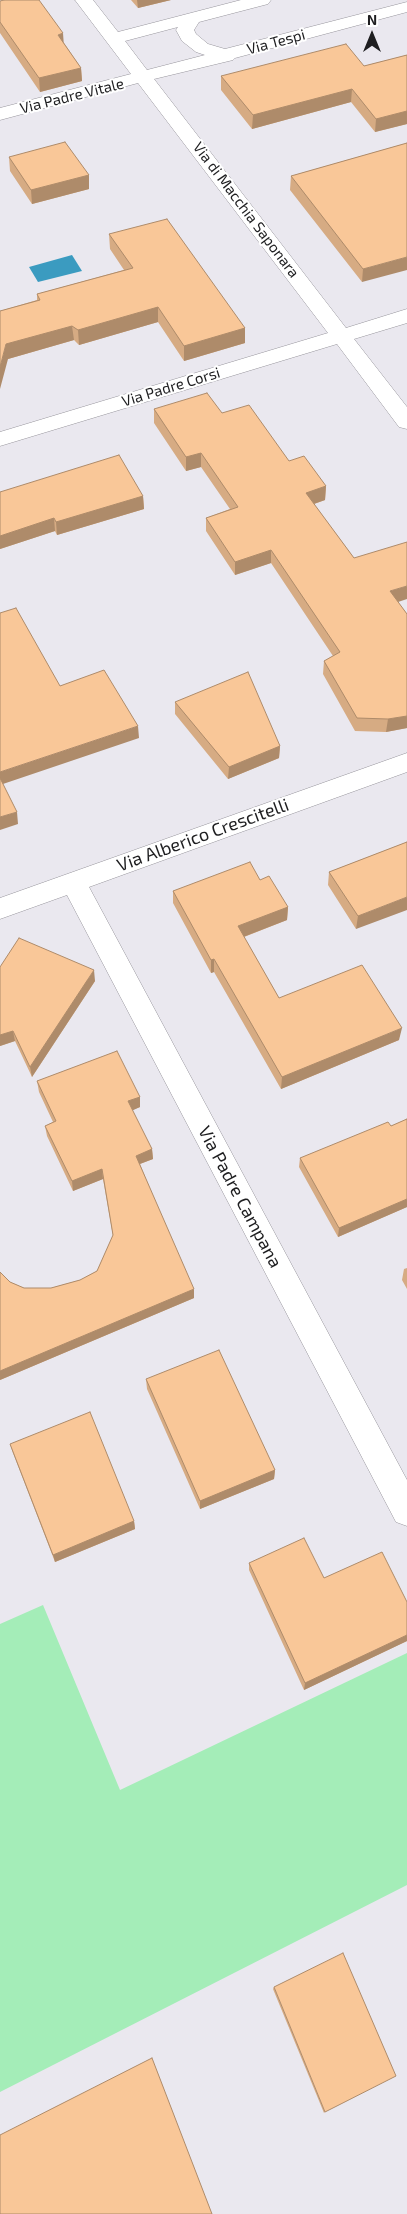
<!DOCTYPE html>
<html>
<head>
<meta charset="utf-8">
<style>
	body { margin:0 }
	#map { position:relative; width:407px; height:2214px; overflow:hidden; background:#eae8ef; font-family:"Exo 2",sans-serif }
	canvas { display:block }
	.north { position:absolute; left:347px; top:10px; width:50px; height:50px; -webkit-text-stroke:4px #fff; paint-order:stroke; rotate:0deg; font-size:14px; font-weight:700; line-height:20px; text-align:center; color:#1e1e20 }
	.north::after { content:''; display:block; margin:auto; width:18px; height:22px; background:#1e1e20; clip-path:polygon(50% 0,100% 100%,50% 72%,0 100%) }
</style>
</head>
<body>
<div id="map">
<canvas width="407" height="2214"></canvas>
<div class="north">N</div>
</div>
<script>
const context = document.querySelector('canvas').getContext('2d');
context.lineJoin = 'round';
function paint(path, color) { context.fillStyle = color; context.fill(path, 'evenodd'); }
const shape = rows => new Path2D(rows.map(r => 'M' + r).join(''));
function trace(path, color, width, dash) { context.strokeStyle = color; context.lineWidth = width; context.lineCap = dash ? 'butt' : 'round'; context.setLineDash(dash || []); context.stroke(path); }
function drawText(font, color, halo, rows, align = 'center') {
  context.font = font + ' "Exo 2",sans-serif'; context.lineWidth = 4; context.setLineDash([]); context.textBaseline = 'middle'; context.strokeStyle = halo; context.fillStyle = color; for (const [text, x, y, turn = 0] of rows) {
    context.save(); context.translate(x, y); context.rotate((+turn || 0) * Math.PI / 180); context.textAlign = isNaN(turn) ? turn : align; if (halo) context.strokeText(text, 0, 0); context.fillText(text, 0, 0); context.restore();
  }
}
const green = shape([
	[43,1605,120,1790,407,1653,407,1885,0,2092,0,1624]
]);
const water = shape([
	[72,255,82,271,38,282,29,267]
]);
const minor = shape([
	[75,0,93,0,118,32,241,0,271,0,268,4,199,22,194,30,196,34,208,44,225,49,407,2,407,12,235,58,233,60,154,79,346,328,407,309,407,323,354,339,407,407,407,429,399,427,337,344,0,446,0,432,328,333,138,83,0,120,0,108,131,74,75,0],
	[178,27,176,30,182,41,196,52,205,55,147,70,125,41,178,27],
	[407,753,407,772,89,887,407,1480,407,1526,396,1522,67,895,0,919,0,898,407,753]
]);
const wall = shape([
	[131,0,171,0,138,8],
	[0,1,64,43,81,68,82,81,40,92,0,33],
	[407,55,407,124,375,132,351,102,252,129,221,90,221,76,364,66],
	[407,143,362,282,290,190,291,176],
	[9,157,89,175,89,189,32,204,10,171],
	[109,234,245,328,245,343,184,361,158,322,79,345,74,340,8,359,0,311,37,300,37,294,124,270,110,249],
	[154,409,222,413,289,461,326,486,325,500,314,504,354,558,398,602,407,614,407,728,386,732,355,731,323,674,324,661,333,656,271,563,235,575,206,531,206,518,230,509,201,467,186,471,154,423],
	[0,492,143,496,144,509,57,535,55,531,0,549],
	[175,702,280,746,279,758,228,779,175,714],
	[407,842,356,929,328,885,329,872],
	[260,880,288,907,287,920,244,937,279,998,399,1040,281,1089,214,972,211,973,173,903,173,891],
	[0,967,95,981,32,1077,15,1041,0,1046],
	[37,1081,140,1097,140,1107,132,1110,152,1149,153,1159,140,1164,194,1298,0,1380,10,1282,24,1288,51,1288,80,1280,97,1271,113,1236,103,1179,73,1191,47,1136,45,1126,53,1122,39,1092],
	[407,1119,407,1207,338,1237,299,1167,300,1158,391,1126],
	[407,1268,407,1289,402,1280,404,1269],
	[146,1379,275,1470,274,1479,200,1509,147,1389],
	[10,1444,134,1521,135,1529,55,1562,13,1453],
	[249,1563,324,1578,407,1602,407,1641,304,1690,249,1570],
	[274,1987,325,2112,324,2113,273,1989]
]);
const shadedWall = shape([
	[137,0,171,0,138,8],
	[63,33,64,47,58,35],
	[81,68,82,81,40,92,39,78],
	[352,89,351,102,252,129,253,115],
	[407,111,407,124,375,132,376,119],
	[89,175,89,189,32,204,31,190],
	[407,257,407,270,362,282,363,269],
	[158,307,158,322,79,345,78,330],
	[72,326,74,340,8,359,0,389,0,367,6,344],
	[245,328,245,343,184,361,184,346],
	[201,453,201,467,186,471,186,457],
	[326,486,325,500,305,507,306,493],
	[143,496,144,509,57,535,56,522],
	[54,518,55,531,0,549,0,536],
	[271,550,271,563,235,575,235,562],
	[407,586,407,599,389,605,390,591],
	[407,716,407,728,386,732,388,719],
	[138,726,139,738,0,785,0,772],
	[280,746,279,758,228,779,229,767],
	[17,812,18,824,0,830,0,817],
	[407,897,407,910,356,929,358,916],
	[288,907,287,920,238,939,238,926],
	[214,959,214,972,211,973,211,960],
	[94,970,95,981,32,1077,30,1067],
	[402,1028,399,1040,281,1089,282,1077],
	[13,1031,15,1041,0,1046,0,1035],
	[140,1097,140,1107,129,1112,128,1101],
	[152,1149,153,1159,137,1165,136,1156],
	[102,1169,103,1179,73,1191,72,1181],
	[407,1199,407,1207,338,1237,339,1228],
	[194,1289,194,1298,0,1380,0,1371],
	[275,1470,274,1479,200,1509,200,1501],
	[134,1521,135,1529,55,1562,53,1555],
	[407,1635,407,1641,304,1690,305,1683]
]);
const building = shape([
	[4,0,39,0,63,33,58,35,81,68,39,78,0,22,0,1,4,0],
	[346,44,364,66,407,55,407,111,376,119,352,89,253,115,221,76,346,44],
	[65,142,89,175,31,190,9,157,65,142],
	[407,143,407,257,363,269,291,176,407,143],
	[167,219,245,328,184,346,158,307,78,330,72,326,6,344,0,367,0,311,40,300,37,294,133,268,109,234,167,219],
	[207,393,222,413,249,405,289,461,304,456,326,486,306,493,354,558,407,542,407,586,390,591,407,614,407,716,388,719,357,718,324,661,340,652,271,550,235,562,206,518,238,507,201,453,186,457,154,409,207,393],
	[119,455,143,496,56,522,54,518,0,536,0,492,119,455],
	[16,608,60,686,104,670,138,726,0,772,0,613,16,608],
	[248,672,280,746,229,767,175,702,248,672],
	[0,778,17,812,0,817,0,778],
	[407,842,407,897,358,916,329,872,407,842],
	[250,862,260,880,269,876,288,907,238,926,279,998,362,965,402,1028,282,1077,214,959,211,960,173,891,250,862],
	[19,938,94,970,30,1067,13,1031,0,1035,0,967,19,938],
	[117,1051,140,1097,128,1101,152,1149,136,1156,194,1289,0,1371,0,1272,10,1282,24,1288,51,1288,80,1280,97,1271,113,1235,102,1169,72,1181,45,1126,56,1121,37,1081,117,1051],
	[407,1119,407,1199,339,1228,300,1158,388,1122,391,1126,407,1119],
	[219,1350,275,1470,200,1501,146,1379,219,1350],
	[90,1412,134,1521,53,1555,10,1444,90,1412],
	[304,1538,324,1578,382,1552,407,1602,407,1635,305,1683,249,1563,304,1538],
	[343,1953,396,2076,325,2112,274,1987,343,1953],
	[152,2058,212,2214,0,2214,0,2135,152,2058]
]);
const farStreetnames = [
	["Via Tespi",276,42,-15],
	["Via Padre Vitale",72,96,-14],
	["Via di Macchia Saponara",246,210,53],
	["Via Padre Corsi",171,387,-17]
];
const streetNames = [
	["Via Alberico Crescitelli",203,835,-20],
	["Via Padre Campana",240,1197,62]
];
paint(green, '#a4edb8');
paint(water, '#3b9bc0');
trace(minor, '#97959c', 1);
paint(minor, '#fff');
paint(wall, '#d6ab83');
paint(shadedWall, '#ae8b6a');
paint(building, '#f9c798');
trace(building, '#ae8b6a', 1);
drawText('15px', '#1e1e20', '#fff', farStreetnames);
drawText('18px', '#1e1e20', '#fff', streetNames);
</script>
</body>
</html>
